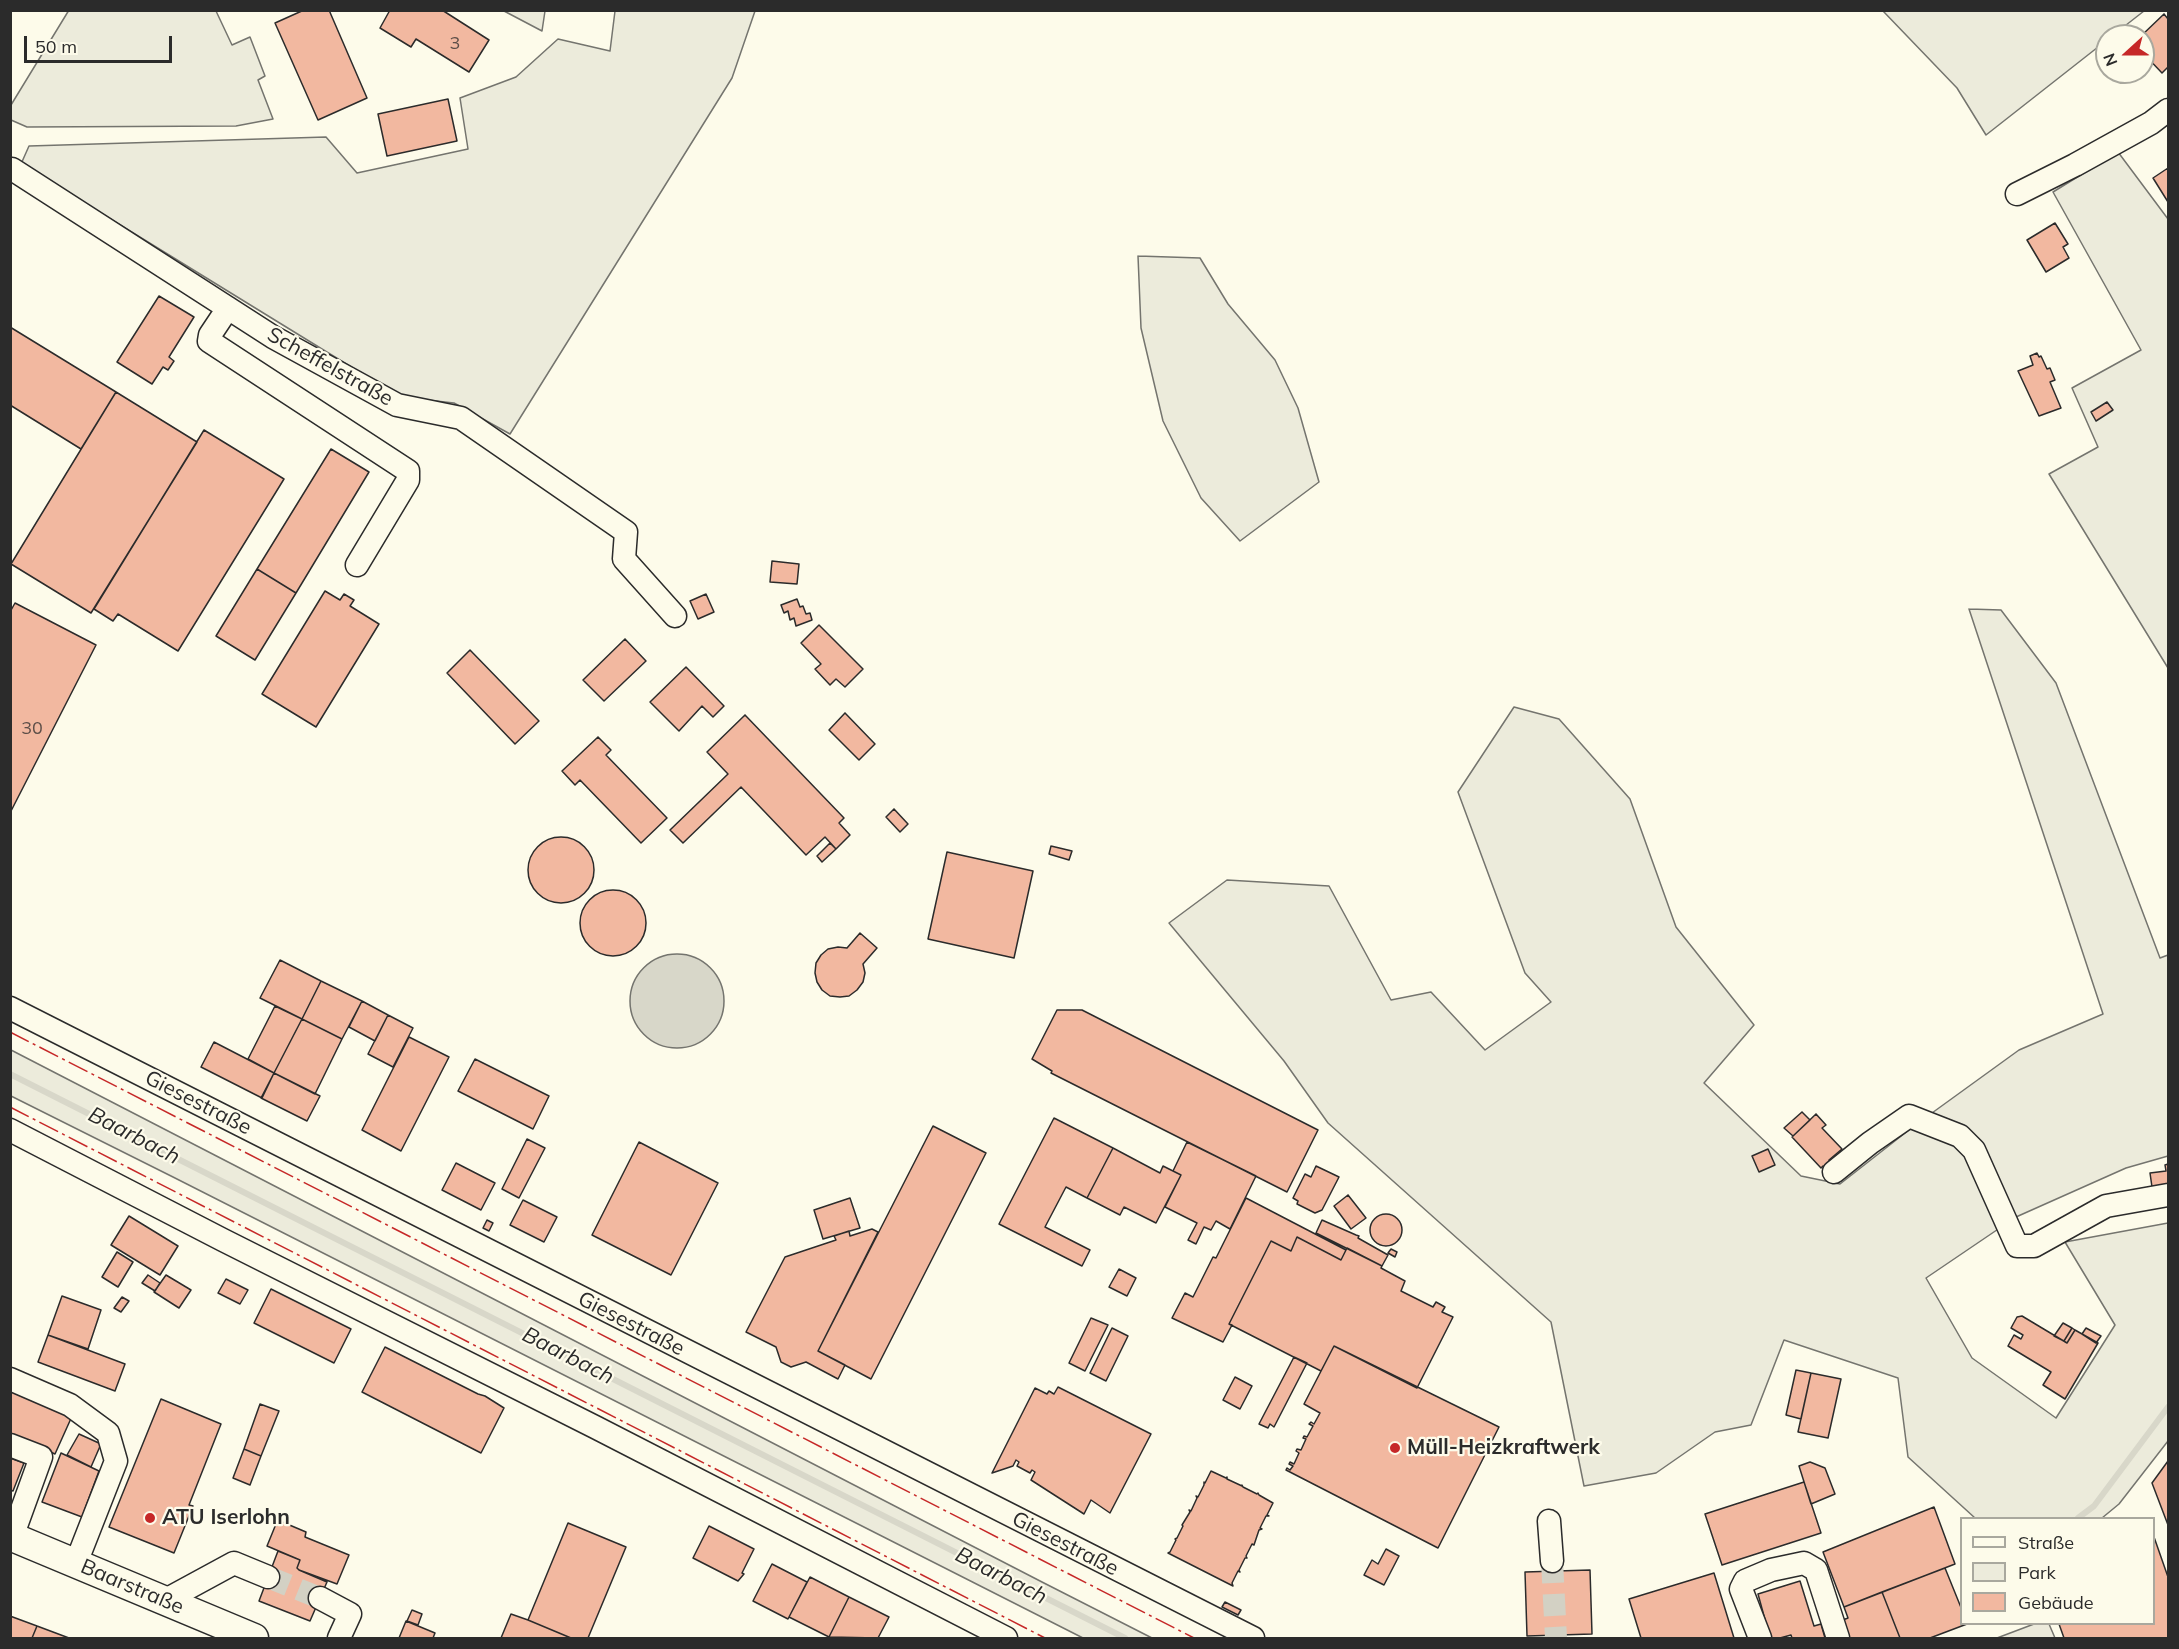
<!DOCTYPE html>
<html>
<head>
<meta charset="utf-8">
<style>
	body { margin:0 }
	#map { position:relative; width:2179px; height:1649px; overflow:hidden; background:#fdfbea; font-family:Mulish,sans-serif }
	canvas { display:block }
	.frame { position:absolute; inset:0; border:12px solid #2b2b2b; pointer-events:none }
	.legend { position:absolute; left:1960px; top:1517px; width:195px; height:108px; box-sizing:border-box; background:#fdfbea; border:2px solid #a9a89e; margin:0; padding:8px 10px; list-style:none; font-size:18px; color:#2b2b2b }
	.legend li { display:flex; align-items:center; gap:12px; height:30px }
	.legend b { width:30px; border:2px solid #a9a89e }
	.north { position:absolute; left:2095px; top:24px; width:60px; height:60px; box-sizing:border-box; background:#fdfbea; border:2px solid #a9a89e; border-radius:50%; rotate:249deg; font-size:16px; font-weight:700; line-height:24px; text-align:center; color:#2b2b2b }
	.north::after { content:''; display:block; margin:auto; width:21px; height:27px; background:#c62828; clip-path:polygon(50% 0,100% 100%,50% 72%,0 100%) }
	.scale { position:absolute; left:24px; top:36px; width:148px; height:27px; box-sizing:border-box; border:3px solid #2b2b2b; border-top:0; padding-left:8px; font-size:18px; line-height:21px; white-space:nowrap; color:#2b2b2b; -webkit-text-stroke:4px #fdfbea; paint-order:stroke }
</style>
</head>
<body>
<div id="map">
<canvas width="2179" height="1649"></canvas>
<div class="frame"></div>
<ul class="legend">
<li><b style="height:8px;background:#fdfbea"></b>Straße</li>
<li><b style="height:16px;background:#ecebdb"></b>Park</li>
<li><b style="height:16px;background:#f2b8a0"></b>Gebäude</li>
</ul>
<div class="north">N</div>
<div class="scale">50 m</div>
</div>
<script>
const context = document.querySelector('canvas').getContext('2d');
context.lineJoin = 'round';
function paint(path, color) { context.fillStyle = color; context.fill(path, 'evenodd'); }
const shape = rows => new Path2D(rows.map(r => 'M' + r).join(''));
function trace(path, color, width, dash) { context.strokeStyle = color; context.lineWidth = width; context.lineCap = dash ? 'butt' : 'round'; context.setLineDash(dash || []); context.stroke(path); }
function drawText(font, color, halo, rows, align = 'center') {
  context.font = font + ' Mulish,sans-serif'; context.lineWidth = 4.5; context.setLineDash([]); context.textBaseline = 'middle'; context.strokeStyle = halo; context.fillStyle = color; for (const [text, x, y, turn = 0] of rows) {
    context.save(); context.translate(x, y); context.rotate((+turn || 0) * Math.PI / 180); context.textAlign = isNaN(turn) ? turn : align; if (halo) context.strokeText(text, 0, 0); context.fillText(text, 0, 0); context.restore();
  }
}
const green = shape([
	[69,10,216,11,232,45,250,37,265,76,258,80,273,119,236,126,27,127,11,120,11,105,69,10],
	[504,11,545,11,542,31,504,11],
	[615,11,755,11,732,78,510,434,454,403,400,397,21,164,29,146,326,137,357,173,468,149,460,98,516,77,558,39,610,51,615,11],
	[1883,11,2144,11,2112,36,2107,36,2107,40,1986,135,1957,88,1883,11],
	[2118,152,2168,219,2168,668,2049,474,2098,447,2072,388,2141,350,2053,192,2118,152],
	[1138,256,1200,258,1228,304,1275,360,1298,408,1319,482,1240,541,1201,498,1163,421,1141,328,1138,256],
	[1969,609,2001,610,2056,683,2160,958,2168,955,2168,1156,2126,1168,2016,1217,1926,1278,1972,1358,2056,1418,2115,1325,2065,1242,2168,1223,2168,1441,2119,1504,2102,1518,1975,1518,1908,1457,1898,1378,1784,1340,1751,1425,1715,1432,1656,1473,1584,1486,1551,1322,1328,1123,1284,1061,1169,923,1227,880,1329,886,1391,1000,1431,992,1485,1050,1551,1002,1525,973,1458,792,1514,707,1559,719,1630,799,1676,927,1754,1025,1704,1083,1801,1176,1840,1184,1914,1126,2019,1050,2103,1014,1969,609],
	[11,1050,1042,1582,1152,1638,1083,1638,173,1177,11,1096,11,1050]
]);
const parking = shape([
	[2034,1624,2049,1624,2055,1638,1997,1638,2034,1624]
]);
const water = shape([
	'630 1001a47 47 0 1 1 94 0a47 47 0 1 1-94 0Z'
]);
const stream = shape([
	[10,1074,1125,1638],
	[2078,1518,2094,1506,2168,1407]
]);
const building = shape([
	[304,10,329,10,367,98,318,120,275,23,304,10],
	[390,10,442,10,489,40,469,72,416,39,411,47,380,28,390,10],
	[2164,14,2168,19,2168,67,2162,73,2143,53,2149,45,2141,36,2164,14],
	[448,99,457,141,387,156,378,114,448,99],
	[2168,168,2168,202,2153,178,2168,168],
	[2055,223,2068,244,2063,247,2069,258,2046,272,2027,240,2055,223],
	[159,296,194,317,169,357,174,361,168,370,163,367,152,384,117,362,159,296],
	[10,327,116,392,81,449,10,405,10,327],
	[2037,353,2039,357,2041,356,2047,369,2050,368,2055,380,2050,382,2061,408,2039,416,2018,371,2033,365,2030,356,2037,353],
	[116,392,197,442,91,613,11,564,116,392],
	[2107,402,2113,410,2096,421,2091,412,2107,402],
	[204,430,284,479,178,651,118,614,113,621,94,609,204,430],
	[331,449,369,472,296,593,257,569,331,449],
	[772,561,799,564,797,584,770,582,772,561],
	[257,569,296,593,255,660,216,636,257,569],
	[325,591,340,600,344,594,354,600,350,606,379,624,316,727,262,694,325,591],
	[706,594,714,612,698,619,690,601,706,594],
	[797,599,800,607,803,606,806,614,810,613,812,620,796,626,794,618,790,620,788,611,784,613,781,605,797,599],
	[15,603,96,645,10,813,10,612,15,603],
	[819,625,863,669,845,687,836,679,830,685,815,669,821,664,801,643,819,625],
	[625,639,646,661,604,701,583,680,625,639],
	[470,650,539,721,515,744,447,673,470,650],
	[686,667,724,706,713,717,702,706,679,731,650,702,686,667],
	[845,713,875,744,859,760,829,730,845,713],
	[745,715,844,818,839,823,850,835,836,849,825,837,806,855,741,787,683,843,670,830,728,774,707,752,745,715],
	[598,737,611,750,606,755,667,818,641,843,580,780,575,785,562,771,598,737],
	[894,809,908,824,900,832,886,817,894,809],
	'528 870a33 33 0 1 1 66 0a33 33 0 1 1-66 0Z',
	[830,843,836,849,822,862,817,856,830,843],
	[1051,846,1072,851,1069,860,1049,854,1051,846],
	[947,852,1033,871,1014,958,928,939,947,852],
	'580 923a33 33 0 1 1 66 0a33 33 0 1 1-66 0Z',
	[860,933,877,948,863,964,865,973,863,982,857,990,849,996,840,997,830,996,822,990,817,982,815,973,816,963,821,955,828,949,838,947,847,948,860,933],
	[280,960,321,981,302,1019,260,998,280,960],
	[321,981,362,1001,342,1039,302,1019,321,981],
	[362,1001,388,1015,375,1041,349,1027,362,1001],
	[275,1006,302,1019,274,1073,248,1059,275,1006],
	[1057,1010,1082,1010,1318,1130,1287,1192,1051,1073,1052,1071,1032,1059,1057,1010],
	[388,1015,413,1028,393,1067,368,1054,388,1015],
	[302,1019,342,1039,315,1094,274,1073,302,1019],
	[409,1037,449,1057,401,1151,362,1130,409,1037],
	[214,1042,274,1073,262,1098,201,1067,214,1042],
	[475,1059,549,1096,533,1129,458,1091,475,1059],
	[274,1073,320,1096,307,1121,261,1098,274,1073],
	[1802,1112,1810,1120,1793,1136,1784,1128,1802,1112],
	[1816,1114,1826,1125,1822,1128,1842,1149,1829,1160,1832,1164,1827,1170,1823,1166,1821,1168,1792,1137,1816,1114],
	[1054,1118,1113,1148,1087,1198,1066,1187,1045,1227,1090,1250,1082,1266,999,1224,1054,1118],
	[933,1126,986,1153,871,1379,818,1351,933,1126],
	[527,1139,545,1148,519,1198,502,1189,527,1139],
	[639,1142,718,1183,671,1275,592,1235,639,1142],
	[1187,1142,1256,1176,1230,1229,1216,1221,1211,1230,1204,1227,1196,1244,1188,1240,1197,1223,1165,1207,1181,1175,1173,1171,1187,1142],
	[1113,1148,1160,1173,1163,1166,1181,1175,1156,1223,1124,1207,1120,1215,1087,1198,1113,1148],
	[1768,1149,1775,1165,1759,1172,1752,1156,1768,1149],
	[456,1163,495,1183,481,1210,442,1190,456,1163],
	[2168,1164,2168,1185,2152,1187,2150,1173,2166,1171,2165,1165,2168,1164],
	[1316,1166,1339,1177,1322,1210,1315,1213,1297,1204,1298,1201,1293,1198,1305,1174,1311,1177,1316,1166],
	[1348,1195,1366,1218,1351,1229,1334,1206,1348,1195],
	[850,1198,860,1228,823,1239,814,1210,850,1198],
	[1246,1198,1346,1250,1341,1260,1297,1237,1291,1251,1271,1241,1229,1324,1232,1325,1223,1342,1172,1318,1185,1293,1193,1297,1213,1257,1216,1258,1246,1198],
	[523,1200,557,1217,544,1242,510,1225,523,1200],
	'1370 1230a16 16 0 1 1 32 0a16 16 0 1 1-32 0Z',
	[129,1216,178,1246,160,1275,111,1245,129,1216],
	[487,1220,493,1223,489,1231,483,1228,487,1220],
	[1322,1220,1356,1235,1359,1236,1358,1238,1388,1255,1382,1266,1316,1233,1322,1220],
	[872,1229,878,1232,818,1351,845,1365,838,1379,806,1362,791,1367,781,1362,776,1347,746,1332,785,1257,836,1240,834,1236,849,1231,850,1236,872,1229],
	[1297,1237,1341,1260,1347,1248,1382,1266,1381,1268,1405,1281,1401,1291,1433,1307,1436,1302,1445,1307,1442,1312,1453,1317,1417,1388,1334,1346,1321,1371,1229,1324,1271,1241,1291,1251,1297,1237],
	[1391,1249,1397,1252,1395,1257,1388,1253,1391,1249],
	[117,1252,133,1262,118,1287,102,1277,117,1252],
	[1119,1269,1136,1278,1127,1296,1109,1287,1119,1269],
	[148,1275,160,1283,155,1291,142,1283,148,1275],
	[166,1275,191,1290,179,1308,154,1292,166,1275],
	[226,1279,248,1290,240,1304,218,1293,226,1279],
	[271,1289,351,1329,334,1363,254,1323,271,1289],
	[62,1296,101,1310,88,1349,48,1335,62,1296],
	[122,1297,129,1301,121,1312,114,1308,122,1297],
	[2022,1316,2067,1343,2075,1330,2098,1343,2065,1399,2043,1385,2051,1372,2008,1346,2014,1335,2021,1339,2023,1335,2011,1328,2017,1317,2022,1316],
	[1091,1318,1108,1325,1085,1371,1069,1363,1091,1318],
	[2063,1323,2072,1328,2064,1341,2054,1336,2063,1323],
	[1112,1328,1128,1336,1106,1381,1090,1373,1112,1328],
	[2072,1328,2075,1330,2067,1343,2064,1341,2072,1328],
	[2086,1328,2101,1336,2096,1343,2082,1334,2086,1328],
	[48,1335,125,1364,115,1391,38,1362,48,1335],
	[1334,1346,1499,1427,1438,1548,1286,1470,1287,1468,1290,1470,1293,1466,1289,1464,1290,1462,1294,1464,1299,1453,1296,1451,1297,1449,1301,1450,1306,1439,1303,1438,1304,1436,1307,1437,1313,1426,1309,1424,1311,1422,1314,1424,1320,1413,1304,1404,1334,1346],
	[385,1347,478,1394,485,1396,504,1408,481,1453,362,1392,385,1347],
	[1294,1357,1307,1363,1274,1427,1270,1424,1268,1428,1259,1424,1294,1357],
	[1796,1370,1811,1373,1801,1419,1786,1415,1796,1370],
	[1811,1373,1841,1379,1828,1438,1798,1432,1811,1373],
	[1235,1377,1252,1386,1240,1409,1223,1400,1235,1377],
	[10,1386,73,1414,55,1454,10,1434,10,1386],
	[1058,1387,1151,1434,1110,1513,1091,1500,1084,1514,1031,1480,1035,1472,1032,1470,1030,1473,1017,1466,1019,1462,1016,1460,1013,1466,992,1473,1035,1388,1047,1394,1049,1391,1054,1394,1058,1387],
	[161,1399,221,1424,189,1505,193,1506,174,1553,109,1527,161,1399],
	[260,1404,279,1411,261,1456,244,1449,260,1404],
	[79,1434,101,1444,91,1467,67,1455,79,1434],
	[244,1449,261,1456,250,1485,233,1478,244,1449],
	[61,1453,99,1471,82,1517,42,1502,61,1453],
	[10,1458,24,1463,13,1491,10,1490,10,1458],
	[2168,1461,2168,1525,2152,1483,2168,1461],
	[1810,1462,1825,1468,1835,1494,1811,1504,1799,1466,1810,1462],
	[1211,1471,1226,1478,1227,1477,1227,1479,1242,1486,1242,1485,1243,1487,1257,1494,1258,1493,1259,1495,1273,1503,1267,1515,1269,1516,1266,1516,1260,1528,1262,1529,1259,1530,1254,1545,1252,1544,1246,1556,1247,1558,1245,1558,1239,1570,1240,1572,1238,1571,1232,1583,1233,1586,1168,1553,1170,1552,1176,1540,1175,1539,1177,1538,1183,1526,1182,1525,1190,1512,1189,1510,1191,1511,1197,1498,1196,1496,1198,1497,1204,1485,1204,1482,1205,1483,1211,1471],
	[1804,1482,1821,1533,1722,1565,1705,1514,1804,1482],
	[1934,1507,1955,1564,1844,1607,1823,1552,1934,1507],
	[280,1521,306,1532,305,1537,349,1555,337,1584,299,1570,297,1568,300,1560,267,1546,276,1524,278,1525,280,1521],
	[568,1523,626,1547,588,1638,571,1638,528,1620,568,1523],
	[709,1526,754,1549,742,1573,744,1574,738,1581,693,1558,709,1526],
	[2154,1537,2168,1577,2168,1638,2064,1638,2059,1624,2154,1624,2154,1537],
	[1386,1549,1399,1556,1384,1585,1364,1575,1372,1560,1378,1564,1386,1549],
	[278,1551,300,1560,297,1568,299,1570,327,1582,310,1621,259,1601,278,1551],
	[772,1564,807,1582,788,1619,753,1601,772,1564],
	[1945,1568,1962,1610,1962,1624,1967,1624,1930,1638,1900,1638,1882,1592,1945,1568],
	[1590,1570,1592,1634,1527,1636,1525,1572,1590,1570],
	[1714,1573,1734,1638,1641,1638,1629,1599,1714,1573],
	[810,1577,849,1597,829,1637,789,1617,810,1577],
	[1800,1581,1814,1626,1821,1624,1825,1638,1792,1638,1791,1635,1780,1638,1770,1638,1758,1594,1800,1581],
	[1882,1592,1900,1638,1847,1638,1840,1621,1848,1618,1844,1607,1882,1592],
	[849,1597,889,1617,878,1638,829,1637,849,1597],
	[1225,1602,1241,1610,1238,1615,1222,1607,1225,1602],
	[412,1610,422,1614,418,1625,407,1621,412,1610],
	[511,1614,528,1620,571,1638,501,1638,511,1614],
	[10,1616,37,1626,32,1638,10,1638,10,1616],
	[406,1621,435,1633,433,1638,399,1638,406,1621],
	[37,1626,69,1638,32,1638,37,1626]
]);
const minorTunnel = shape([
	[1552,1561,1556,1638],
	[268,1577,320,1598]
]);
const minor = shape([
	[12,169,273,337,397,405,461,418,626,532,624,559,675,616],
	[2017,194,2075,165,2151,123,2168,110],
	[228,308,210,335,209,341,408,471,408,480,357,565],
	[10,1008,1253,1638],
	[10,1130,223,1240,595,1427,1006,1638],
	[1834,1172,1870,1143,1909,1116,1960,1136,1974,1150,2017,1246,2034,1246,2106,1206,2168,1195],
	[10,1379,70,1405,108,1433,116,1461,76,1563],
	[10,1445,41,1457,12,1537],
	[1549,1521,1552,1561],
	[320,1598,350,1614,339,1638],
	[164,1601,234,1563,268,1577],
	[1760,1638,1741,1589,1745,1581,1771,1570,1804,1563,1816,1570,1838,1638]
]);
const major = shape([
	[10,1536,254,1638]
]);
const power = shape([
	[10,1032,1194,1638],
	[10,1107,1045,1638]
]);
const markers = [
	[1395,1448,6,"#c62828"],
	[150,1518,6,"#c62828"]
];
const numberNames = [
	["3",455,44],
	["30",32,729]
];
const streetNames = [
	["Scheffelstraße",330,367,29],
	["Giesestraße",198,1103,27],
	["Giesestraße",631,1324,27],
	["Giesestraße",1065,1544,27],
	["Baarstraße",132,1587,23]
];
const poiNames = [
	["Müll-Heizkraftwerk",1407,1448],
	["ATU Iserlohn",162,1518]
];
const waterNames = [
	["Baarbach",134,1136,27],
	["Baarbach",568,1356,27],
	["Baarbach",1001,1576,27]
];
paint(green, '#ecebdb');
trace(green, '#74746e', 1.5);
paint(parking, '#eceadb');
trace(parking, '#74746e', 1.5);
paint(water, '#d8d7c9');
trace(water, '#74746e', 1.5);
trace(stream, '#d8d7c9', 6);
paint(building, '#f2b8a0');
trace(building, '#2b2b2b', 1.5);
trace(minorTunnel, '#d3d1c4', 22, [22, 11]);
trace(minor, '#2b2b2b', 25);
trace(major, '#2b2b2b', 31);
trace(minor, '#fdfbea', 22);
trace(major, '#fdfbea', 28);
trace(power, '#c62828', 1.5, [21, 4.5, 3, 4.5]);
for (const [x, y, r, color] of markers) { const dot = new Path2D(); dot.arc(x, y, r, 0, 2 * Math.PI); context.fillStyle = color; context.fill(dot); trace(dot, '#fdfbea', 2); }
drawText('18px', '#5d4e48', null, numberNames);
drawText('21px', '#2b2b2b', '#fdfbea', streetNames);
drawText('bold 21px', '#2b2b2b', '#fdfbea', poiNames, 'left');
drawText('italic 22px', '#2b2b2b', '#fdfbea', waterNames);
</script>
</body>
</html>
